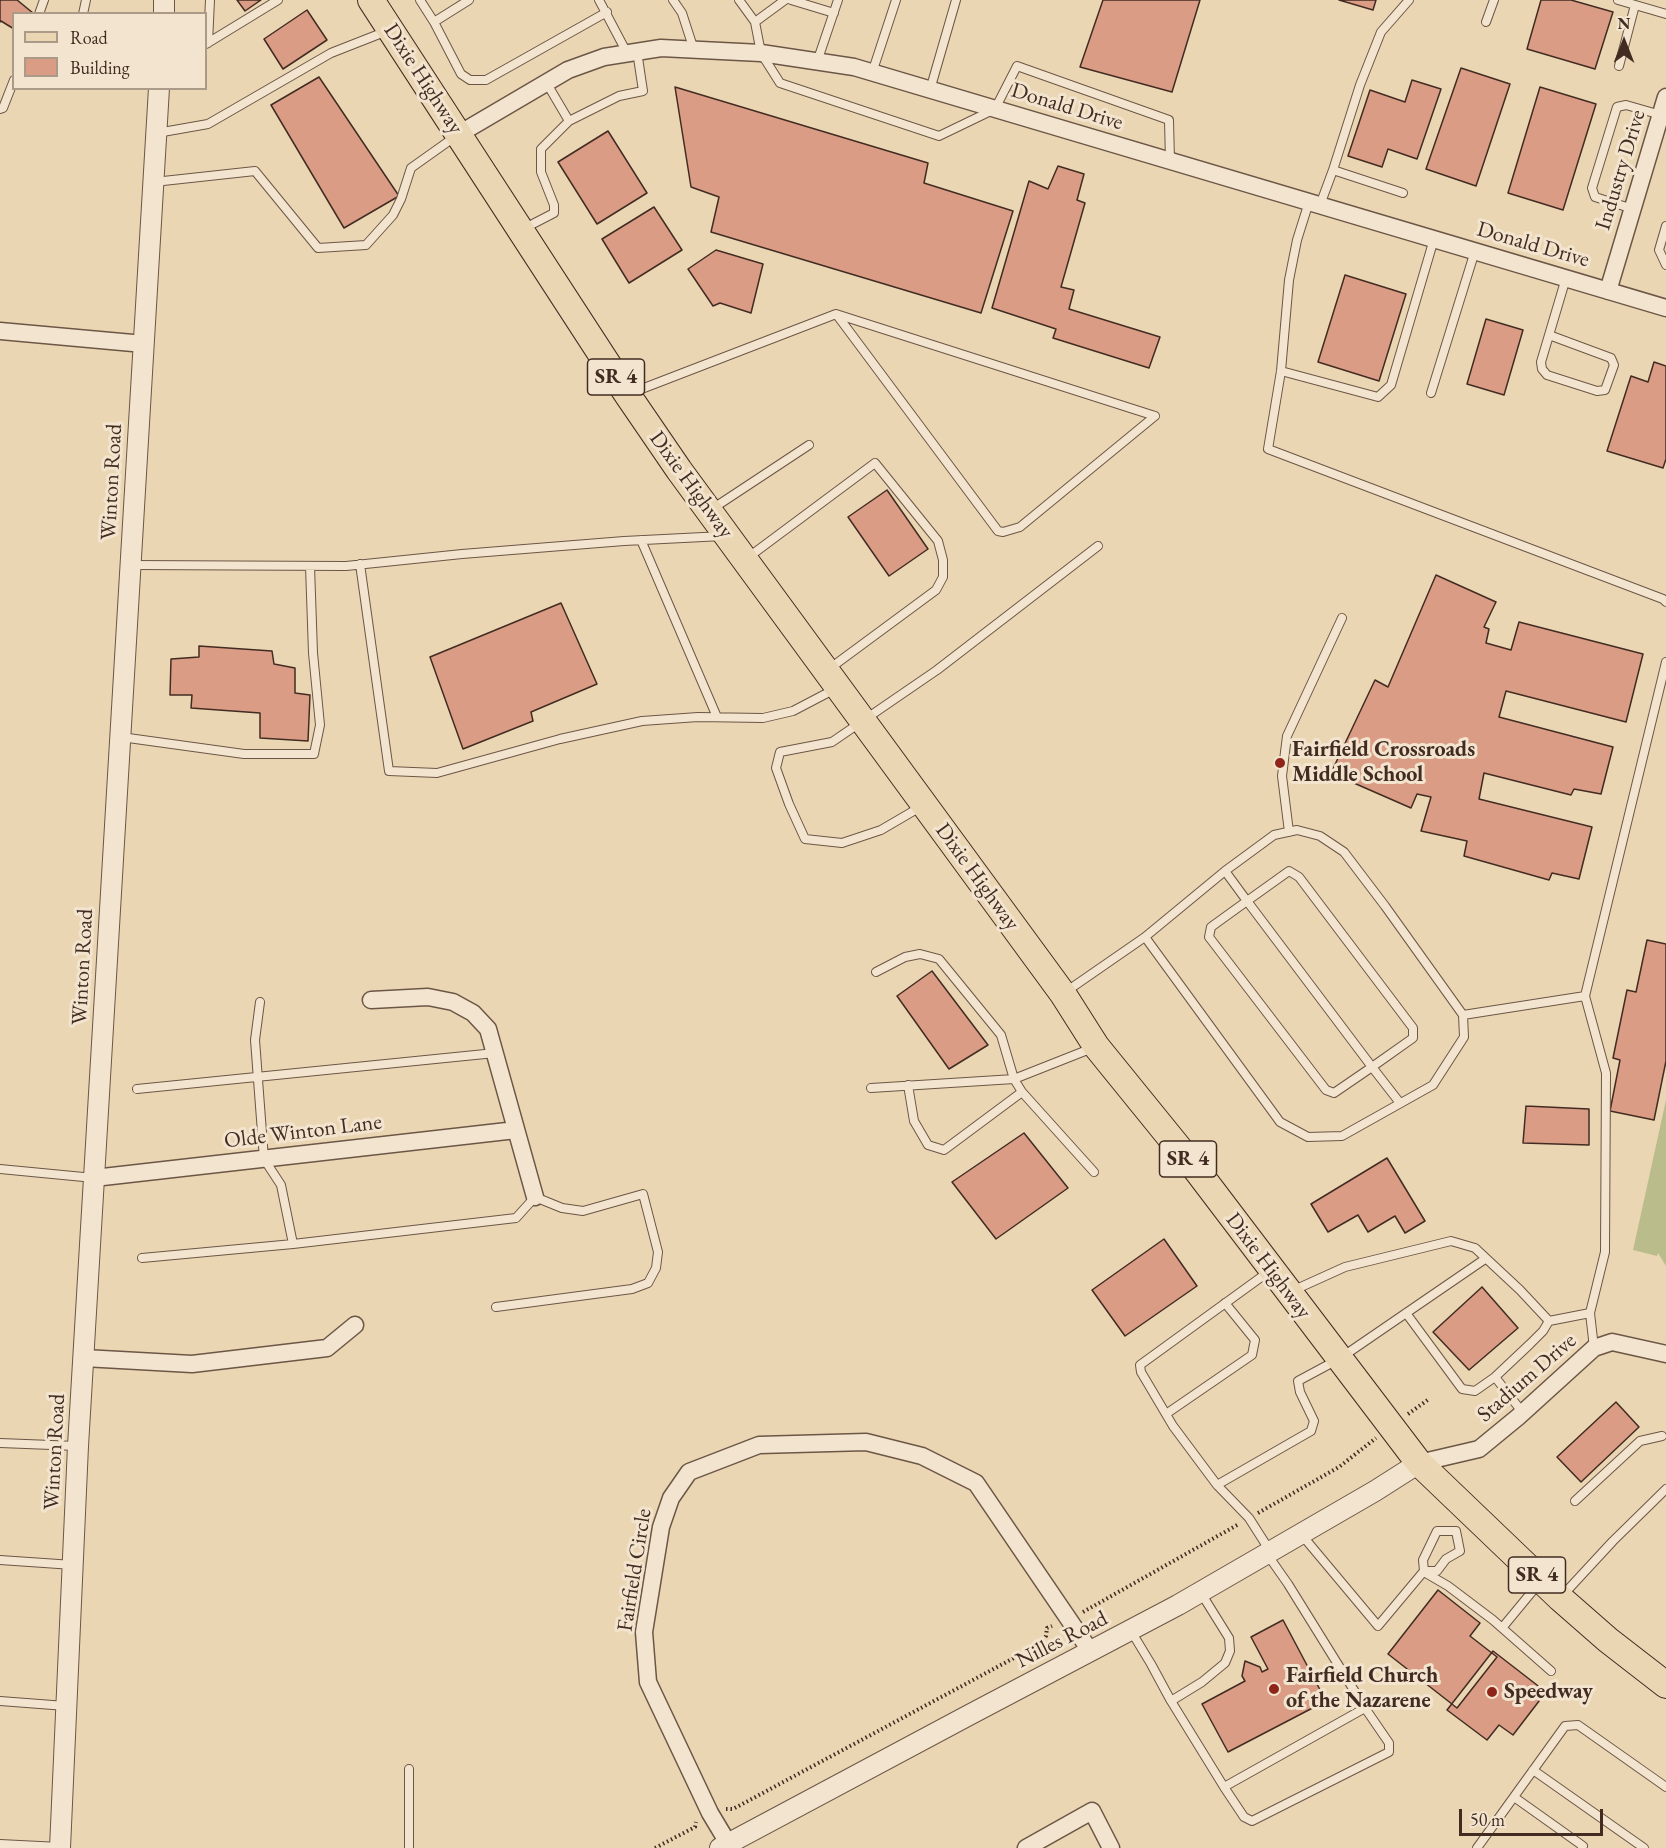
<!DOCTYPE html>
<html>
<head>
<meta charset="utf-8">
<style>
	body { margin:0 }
	#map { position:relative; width:1666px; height:1848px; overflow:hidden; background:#ebd6b4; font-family:"EB Garamond",serif }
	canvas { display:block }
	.legend { position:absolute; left:12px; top:12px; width:195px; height:78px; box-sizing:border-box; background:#f2e4ce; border:2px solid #ac9a89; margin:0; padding:8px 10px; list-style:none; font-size:18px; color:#422c22 }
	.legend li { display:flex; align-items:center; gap:12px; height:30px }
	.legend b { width:30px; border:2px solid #ac9a89 }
	.north { position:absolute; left:1594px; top:12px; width:60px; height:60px; -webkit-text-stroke:4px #f2e4ce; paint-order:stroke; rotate:0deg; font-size:16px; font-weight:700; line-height:24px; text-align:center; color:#422c22 }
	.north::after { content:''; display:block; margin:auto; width:21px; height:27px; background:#422c22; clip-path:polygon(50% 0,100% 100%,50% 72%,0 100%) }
	.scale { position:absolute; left:1459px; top:1809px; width:144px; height:27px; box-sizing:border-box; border:3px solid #422c22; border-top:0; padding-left:8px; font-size:18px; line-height:21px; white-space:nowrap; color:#422c22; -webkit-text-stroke:4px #f2e4ce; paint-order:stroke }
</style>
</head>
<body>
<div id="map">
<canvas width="1666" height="1848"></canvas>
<ul class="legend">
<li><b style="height:8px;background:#ebd6b4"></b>Road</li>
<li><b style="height:16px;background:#da9c85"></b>Building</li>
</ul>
<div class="north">N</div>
<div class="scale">50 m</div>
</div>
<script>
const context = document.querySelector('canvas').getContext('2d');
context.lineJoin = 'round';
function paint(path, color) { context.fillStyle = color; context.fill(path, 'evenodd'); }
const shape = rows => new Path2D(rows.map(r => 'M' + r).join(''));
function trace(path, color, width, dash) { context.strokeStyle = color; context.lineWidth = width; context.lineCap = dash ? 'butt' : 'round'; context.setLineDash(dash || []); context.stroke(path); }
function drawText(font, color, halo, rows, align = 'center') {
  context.font = font + ' "EB Garamond",serif'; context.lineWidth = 6; context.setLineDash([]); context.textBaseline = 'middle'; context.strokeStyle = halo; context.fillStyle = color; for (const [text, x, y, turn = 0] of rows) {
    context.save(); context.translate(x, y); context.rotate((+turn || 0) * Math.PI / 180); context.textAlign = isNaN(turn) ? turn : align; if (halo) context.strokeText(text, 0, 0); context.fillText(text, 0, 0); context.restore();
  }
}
const green = shape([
	[1666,1100,1666,1266,1658,1253,1657,1256,1633,1250]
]);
const building = shape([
	[0,0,17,0,33,13,14,14,14,29,1,21,0,22,0,0],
	[237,0,261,0,245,11,237,0],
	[1103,0,1200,0,1172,92,1080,67,1103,0],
	[1339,0,1376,0,1373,10,1339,0],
	[1541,0,1571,0,1613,12,1595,69,1527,49,1541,0],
	[307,10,327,40,283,69,264,39,307,10],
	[1461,68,1510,84,1476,186,1426,169,1461,68],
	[319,77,399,196,344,228,271,105,319,77],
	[1412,80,1441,89,1417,159,1388,149,1382,167,1348,156,1370,90,1405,102,1412,80],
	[675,87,928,163,924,183,1013,211,981,313,711,232,719,197,691,187,675,87],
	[1540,87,1596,104,1563,210,1508,193,1540,87],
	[608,131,647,193,597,224,558,162,608,131],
	[1058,166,1084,174,1077,200,1085,203,1061,287,1074,290,1069,309,1160,337,1149,368,1053,338,1056,329,992,308,1029,181,1048,189,1058,166],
	[654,207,682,250,629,283,602,239,654,207],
	[716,250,763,264,751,313,720,303,713,306,688,269,716,250],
	[1345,275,1406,294,1379,381,1318,362,1345,275],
	[1486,319,1523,330,1504,395,1467,384,1486,319],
	[1654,362,1666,366,1666,459,1663,468,1607,451,1631,376,1648,382,1654,362],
	[887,490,928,549,889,576,848,517,887,490],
	[1436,575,1496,602,1484,627,1489,629,1486,643,1511,650,1519,622,1643,654,1626,722,1506,691,1499,717,1613,747,1601,794,1574,789,1571,795,1484,773,1479,799,1592,827,1579,879,1552,873,1549,880,1464,856,1467,841,1421,831,1431,797,1417,794,1411,808,1331,773,1375,680,1388,687,1436,575],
	[561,603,597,684,531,712,533,721,463,749,430,657,561,603],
	[199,646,272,651,274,664,295,668,295,693,310,695,308,741,260,738,260,713,191,708,192,695,170,695,171,659,199,657,199,646],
	[1647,940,1666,944,1666,1061,1654,1120,1610,1111,1620,1060,1613,1058,1627,990,1636,992,1647,940],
	[932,971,988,1045,949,1069,897,996,932,971],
	[1526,1106,1589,1109,1589,1145,1523,1143,1526,1106],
	[1024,1133,1068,1188,996,1239,952,1182,1024,1133],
	[1387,1158,1425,1221,1405,1233,1395,1216,1368,1232,1358,1215,1328,1232,1311,1204,1387,1158],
	[1164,1239,1197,1286,1125,1336,1092,1290,1164,1239],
	[1482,1287,1518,1328,1469,1370,1433,1332,1482,1287],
	[1616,1402,1639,1427,1581,1482,1557,1457,1616,1402],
	[1438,1590,1480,1623,1470,1636,1497,1657,1457,1708,1388,1654,1438,1590],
	[1283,1620,1326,1701,1228,1752,1202,1704,1245,1681,1242,1676,1245,1661,1260,1667,1262,1672,1268,1669,1251,1637,1283,1620],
	[1493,1651,1546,1692,1513,1735,1499,1725,1487,1740,1447,1710,1493,1651]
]);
const path = shape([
	[1408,1414,1429,1399],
	[1258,1513,1339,1467,1376,1438],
	[1083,1612,1239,1524],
	[726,1809,733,1809,1040,1644,1046,1636,1047,1628,1052,1626],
	[655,1848,695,1827,696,1822]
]);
const service = shape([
	[420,0,434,22,469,0],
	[599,0,627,53],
	[673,0,682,13,694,50],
	[739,0,755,22,761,53,780,83,939,136,995,109,1017,66,1169,120,1170,161],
	[791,0,834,13],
	[1618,0,1666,14],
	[39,14,44,0],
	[83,14,86,0],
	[434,22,461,74,470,80,486,80,607,12],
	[755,22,785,0],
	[1486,22,1494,0],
	[208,43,210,0],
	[206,44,278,0],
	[817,62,838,0],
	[1619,66,1635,5],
	[872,73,896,0],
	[546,82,569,121,619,96,643,91,637,51],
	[930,90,956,0],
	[0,109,3,108,14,80],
	[157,133,208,124,331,53,387,31],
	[1333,170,1360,85,1381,32,1409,0],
	[154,182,255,171,318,248,366,245,393,215,401,199,411,168,456,136],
	[1309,202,1297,240,1289,280,1281,371,1268,449,1663,599,1666,602],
	[1320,205,1333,170,1403,193],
	[1633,209,1595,197,1592,188,1617,107,1626,105,1661,115],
	[1666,226,1659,250,1666,265],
	[523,229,554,213,554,205,541,172,541,149,569,121],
	[837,315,998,531,1003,532,1020,527,1155,416],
	[1549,335,1611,358,1614,365,1605,390,1597,391,1547,375,1542,369,1541,362,1566,278],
	[1281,371,1378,397,1391,385,1434,239],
	[631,393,836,314,1155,416],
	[1431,393,1475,251],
	[712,509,809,445],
	[641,540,717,717],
	[746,559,875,463,938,541,943,560,943,577,936,590,829,669],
	[360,564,389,771,437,773,560,739,642,721,698,717,763,718,793,711,835,689],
	[131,565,346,566,462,554,624,541,723,536],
	[121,737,244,754,314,754,320,725,313,653,310,566],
	[922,806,881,830,842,843,805,839,789,804,776,768,780,752,832,742,937,670,1098,546],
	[1289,832,1282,776,1287,736,1342,618],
	[1225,871,1247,901,1211,927,1209,937,1326,1090,1334,1093,1372,1067,1413,1038,1413,1028,1299,877,1289,871,1247,901,1372,1067,1400,1103],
	[876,972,905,957,920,954,939,959,1001,1035,1014,1079,1022,1092,944,1150,928,1145,914,1121,908,1085],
	[1064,993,1145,937,1225,871,1274,835,1297,830,1320,836,1344,852,1385,906,1463,1015,1464,1037,1433,1085,1342,1136,1308,1137,1280,1122,1145,937],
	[1585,996,1666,662],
	[260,1002,255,1040,264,1159,281,1185,293,1244],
	[1463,1015,1585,996,1606,1073,1605,1252,1590,1313,1594,1348],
	[871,1088,1014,1079,1095,1047],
	[137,1089,495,1053],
	[1022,1092,1094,1172],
	[0,1169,94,1178],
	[142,1258,293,1244,516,1218,535,1197,562,1208,583,1211,643,1194,658,1252,656,1268,648,1283,632,1289,496,1307],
	[1292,1291,1345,1267,1451,1241,1475,1248,1520,1290,1549,1321,1543,1331,1530,1344,1495,1377,1475,1391,1462,1389,1406,1313],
	[1549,1321,1590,1313],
	[1495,1377,1523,1413],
	[1166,1414,1252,1355,1255,1340,1225,1303],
	[0,1443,77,1446],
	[1217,1485,1173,1426,1141,1372,1140,1365,1271,1270],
	[1575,1501,1640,1441,1662,1436],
	[1301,1534,1378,1626,1424,1571,1423,1560,1437,1531,1456,1531,1460,1551,1446,1559,1437,1571,1424,1571],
	[1270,1551,1249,1518,1217,1485,1311,1431,1314,1421,1300,1392,1298,1381,1339,1359,1485,1259],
	[0,1560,73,1565],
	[1424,1572,1448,1586,1493,1620,1551,1671],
	[1563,1595,1613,1541,1666,1489],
	[1502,1628,1540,1582],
	[1131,1631,1151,1664,1171,1701,1224,1787,1365,1708,1288,1584,1267,1554],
	[0,1701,66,1706],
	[1171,1701,1202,1682,1225,1663,1230,1651,1229,1638,1201,1593],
	[1533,1770,1644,1848],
	[1224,1787,1244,1817,1252,1821,1389,1752,1389,1743,1365,1708],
	[1514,1797,1583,1846,1582,1848],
	[0,1844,60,1847],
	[409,1848,409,1769],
	[1477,1848,1565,1726,1578,1725,1666,1787]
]);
const minor = shape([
	[459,134,568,70,604,57,661,48,761,53,854,67,1666,308],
	[1608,291,1666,97],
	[0,331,144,344],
	[371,1000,428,997,453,1002,473,1013,488,1029,535,1197],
	[94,1178,516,1130],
	[84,1358,192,1364,327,1348,355,1325],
	[1419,1463,1479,1449,1518,1417,1594,1348,1612,1342,1666,1354],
	[731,1848,710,1813,648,1682,644,1632,661,1527,671,1498,689,1472,759,1445,866,1442,922,1456,976,1483,1091,1652],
	[1026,1848,1092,1811,1111,1848]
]);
const tertiary = shape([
	[164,14,164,0],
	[60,1848,78,1446,159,88],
	[720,1848,971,1714,1178,1605,1375,1491,1419,1463]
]);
const primary = shape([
	[371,0,627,394,679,470,1063,994,1096,1046,1195,1168,1419,1463,1560,1598,1608,1640,1666,1685]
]);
const markers = [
	[1280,763,6,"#8f2418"],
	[1274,1689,6,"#8f2418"],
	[1492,1692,6,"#8f2418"]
];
const shields = [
	[616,377,57],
	[1188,1159,57],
	[1537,1575,57]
];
const shieldNames = [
	["SR 4",616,377],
	["SR 4",1188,1159],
	["SR 4",1537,1575]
];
const streetNames = [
	["Dixie Highway",423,79,57],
	["Donald Drive",1067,107,17],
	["Industry Drive",1621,170,-73],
	["Donald Drive",1533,245,16],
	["Winton Road",112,482,-87],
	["Dixie Highway",691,485,54],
	["Dixie Highway",977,877,54],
	["Winton Road",83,967,-87],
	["Olde Winton Lane",303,1132,-7],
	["Dixie Highway",1268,1266,53],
	["Stadium Drive",1527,1378,-41],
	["Winton Road",55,1452,-87],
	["Fairfield Circle",635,1570,-81],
	["Nilles Road",1062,1640,-27]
];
const poiNames = [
	["Fairfield Crossroads",1292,750],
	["Middle School",1292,775],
	["Fairfield Church",1286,1676],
	["of the Nazarene",1286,1701],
	["Speedway",1504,1692]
];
paint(green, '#babd8b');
paint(building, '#da9c85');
trace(building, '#422c22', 1.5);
trace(service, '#6c5646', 10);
trace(minor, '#6c5646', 19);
trace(tertiary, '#6c5646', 22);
trace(primary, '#422c22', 28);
trace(path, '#422c22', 4, [1.5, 3]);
trace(service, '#f2e4ce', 8);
trace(minor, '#f2e4ce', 16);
trace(tertiary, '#f2e4ce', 20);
trace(primary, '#ebd6b4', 26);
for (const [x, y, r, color] of markers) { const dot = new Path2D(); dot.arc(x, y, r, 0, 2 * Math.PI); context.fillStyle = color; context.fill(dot); trace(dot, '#f2e4ce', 2); }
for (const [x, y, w] of shields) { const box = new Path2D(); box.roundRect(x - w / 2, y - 18, w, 36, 4.5); context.fillStyle = '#f2e4ce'; context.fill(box); trace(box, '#422c22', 1.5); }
drawText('bold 21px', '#422c22', null, shieldNames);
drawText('22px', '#422c22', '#f2e4ce', streetNames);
drawText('bold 22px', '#422c22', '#f2e4ce', poiNames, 'left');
</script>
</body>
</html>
